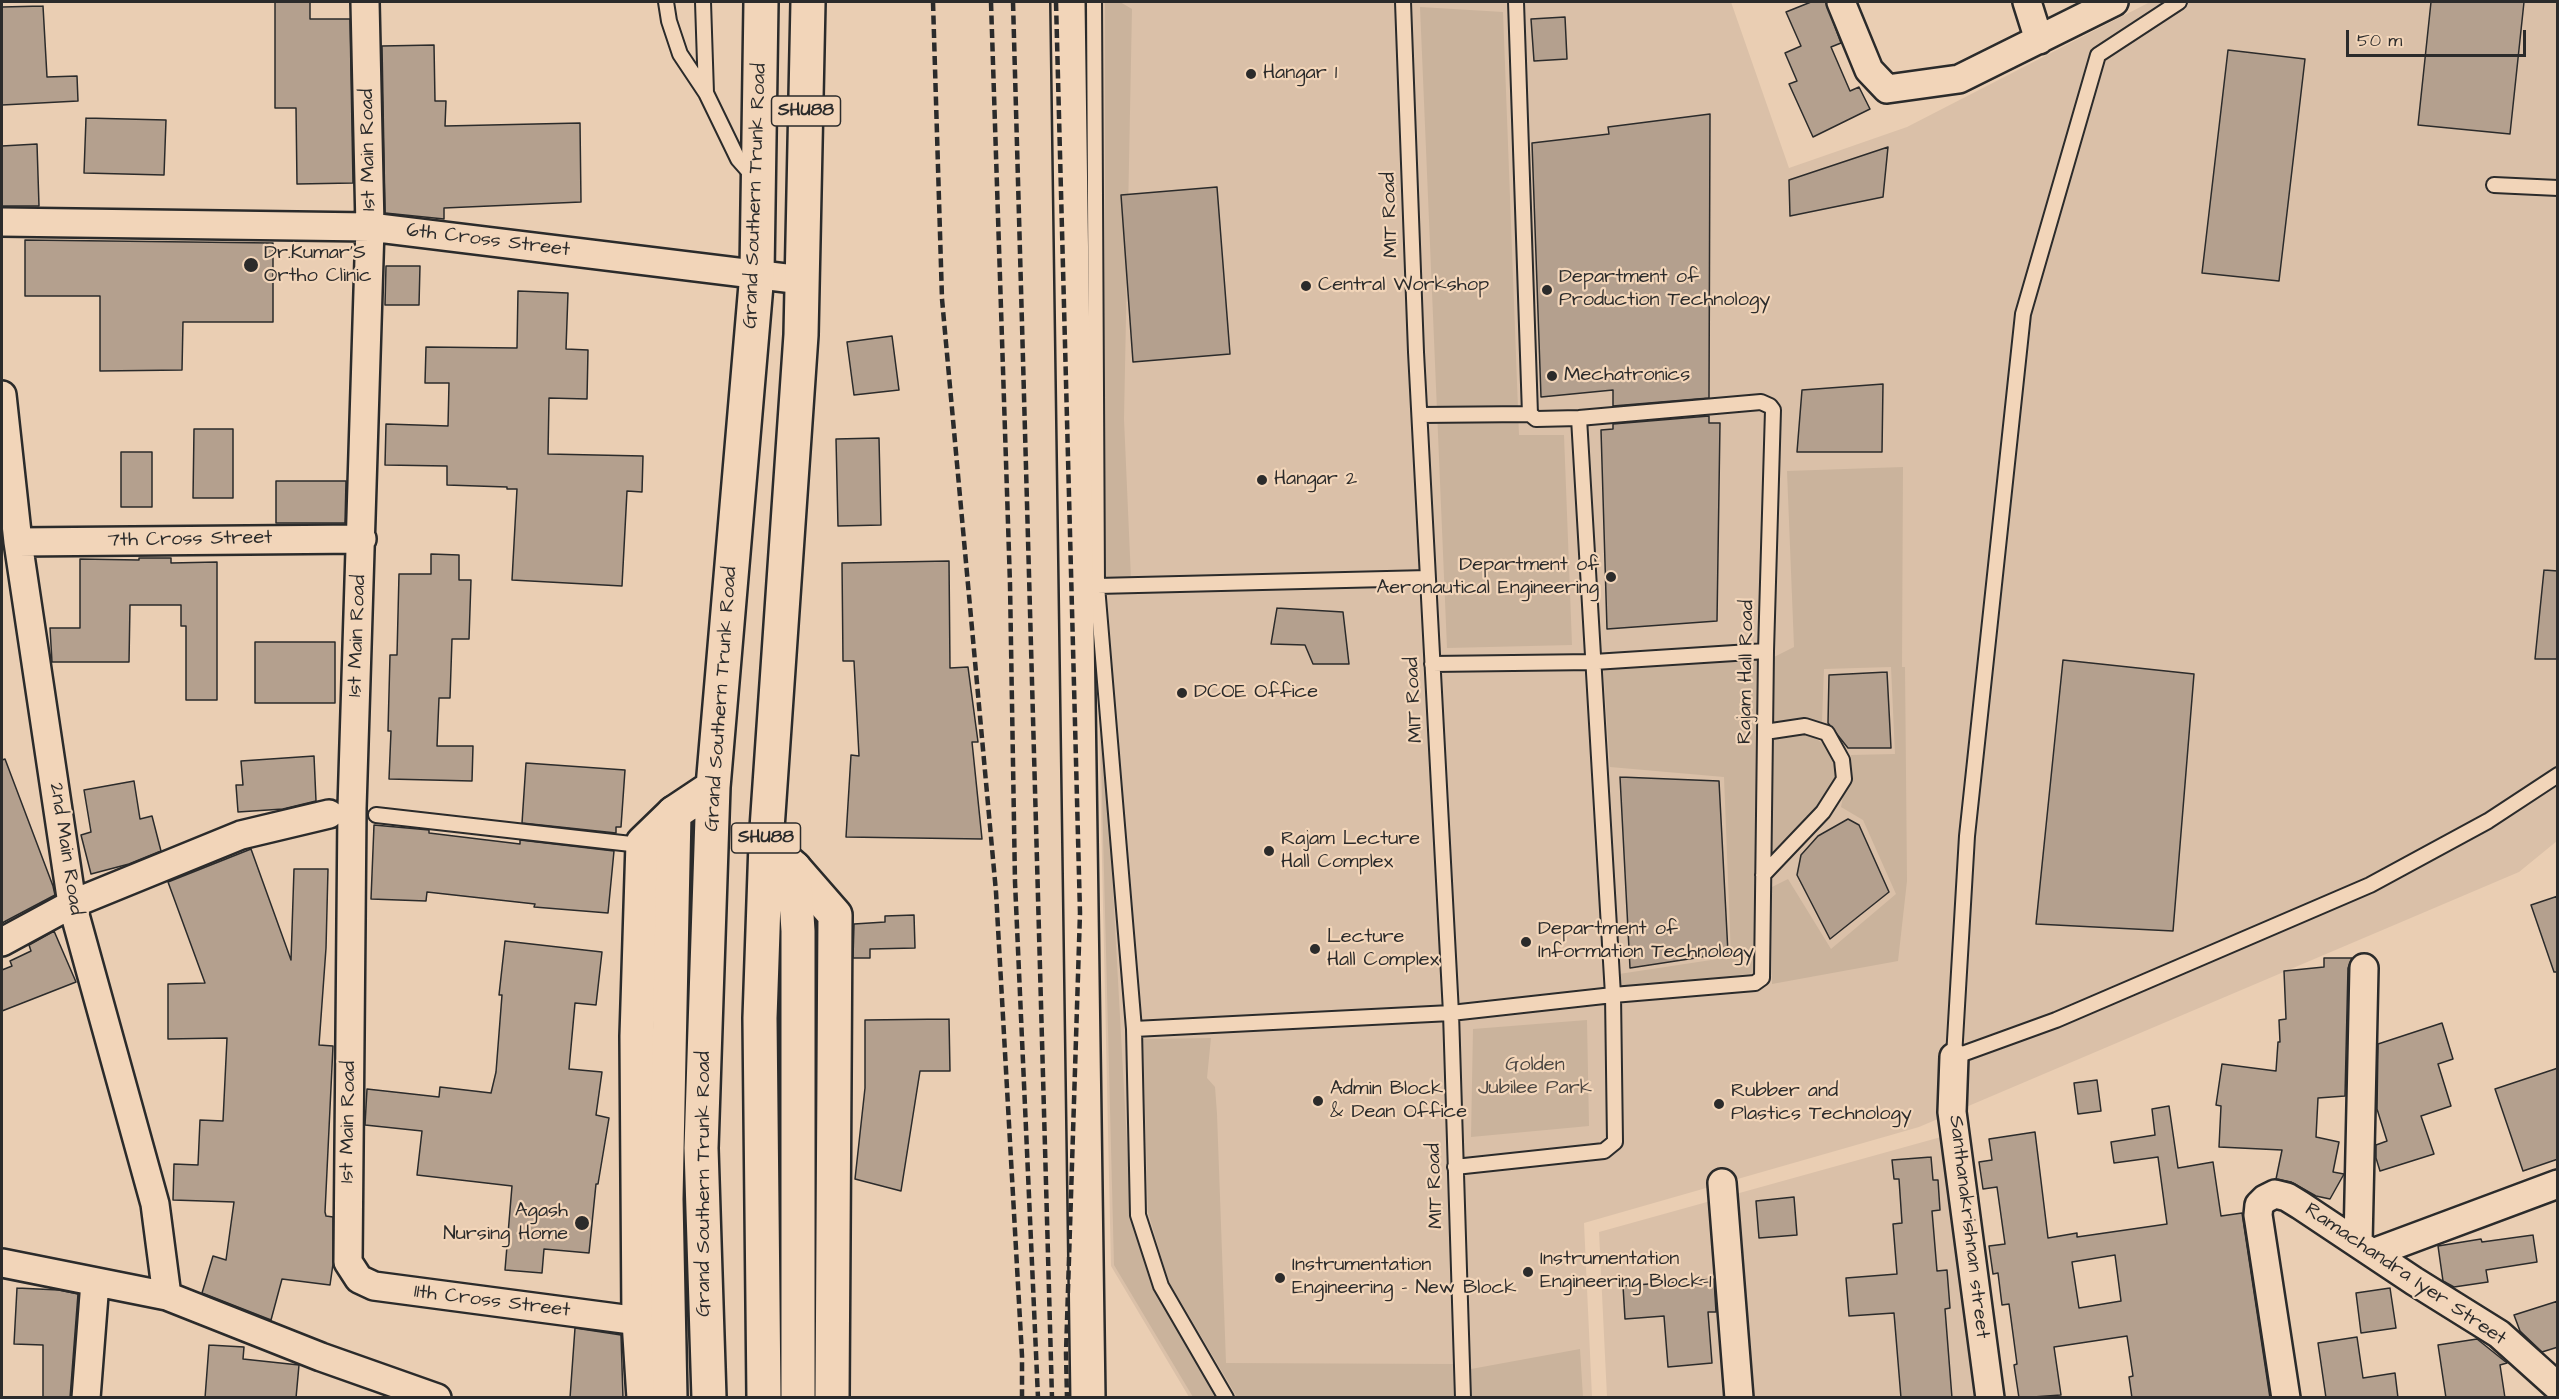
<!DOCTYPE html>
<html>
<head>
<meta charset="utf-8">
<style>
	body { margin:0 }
	#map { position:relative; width:2559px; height:1399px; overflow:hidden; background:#eaceb3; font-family:"Architects Daughter",sans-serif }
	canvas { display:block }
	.frame { position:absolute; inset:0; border:3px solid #2b2b2b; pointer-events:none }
	.scale { position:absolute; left:2346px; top:30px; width:180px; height:27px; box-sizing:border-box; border:3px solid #2b2b2b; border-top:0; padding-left:8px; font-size:18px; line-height:21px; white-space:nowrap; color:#2b2b2b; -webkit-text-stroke:4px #f2d5b9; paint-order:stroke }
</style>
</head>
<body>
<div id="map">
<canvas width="2559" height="1399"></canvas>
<div class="frame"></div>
<div class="scale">50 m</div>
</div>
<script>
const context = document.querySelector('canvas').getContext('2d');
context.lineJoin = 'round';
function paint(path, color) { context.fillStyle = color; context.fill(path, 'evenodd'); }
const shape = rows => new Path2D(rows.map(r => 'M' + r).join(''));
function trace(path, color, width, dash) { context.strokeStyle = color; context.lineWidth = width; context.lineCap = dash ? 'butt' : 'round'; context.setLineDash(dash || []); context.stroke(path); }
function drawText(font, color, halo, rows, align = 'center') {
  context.font = font + ' "Architects Daughter",sans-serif'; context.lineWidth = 4.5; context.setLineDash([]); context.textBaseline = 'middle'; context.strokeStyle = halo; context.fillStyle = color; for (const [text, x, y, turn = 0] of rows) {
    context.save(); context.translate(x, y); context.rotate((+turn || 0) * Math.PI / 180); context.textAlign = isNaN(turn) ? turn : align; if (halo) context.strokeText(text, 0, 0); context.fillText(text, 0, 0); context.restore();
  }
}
const built = shape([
	[1083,2,1731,2,1789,168,1907,127,2150,2,2557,2,2557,841,2519,872,1919,1127,1584,1223,1592,1397,1189,1397,1111,1266],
	[1941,1137,1975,1397,1607,1397,1599,1232]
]);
const green = shape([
	[1105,2,1120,2,1132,9,1124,419,1131,579,1105,578],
	[1420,7,1503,12,1519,435,1564,435,1572,645,1447,648],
	[1903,467,1902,667,1905,667,1907,881,1898,961,1772,984,1772,887,1788,879,1831,949,1896,894,1863,820,1841,807,1851,755,1895,754,1891,667,1824,669,1822,722,1809,719,1772,724,1774,657,1794,647,1787,471],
	[1097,598,1131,1217,1155,1291,1218,1397,1193,1397,1114,1265],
	[1758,659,1756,973,1620,988,1619,974,1731,957,1724,777,1610,767,1603,666],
	[1804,731,1827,746,1835,763,1837,778,1821,807,1770,860,1773,738],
	[1587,1020,1589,1126,1471,1137,1473,1029],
	[1211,1038,1207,1078,1215,1087,1217,1114,1226,1363,1453,1364,1454,1397,1237,1397,1168,1280,1148,1212,1143,1039],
	[1580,1349,1583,1397,1472,1397,1471,1369]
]);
const building = shape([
	[275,2,310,2,310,19,350,19,353,183,297,184,296,108,275,108,275,2],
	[1811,2,1826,2,1841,43,1831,47,1850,91,1859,87,1870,109,1813,137,1789,84,1797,81,1785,53,1801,46,1786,12,1811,2],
	[2431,2,2524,2,2510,134,2418,125,2431,2],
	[43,6,47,77,77,76,78,101,2,105,2,7,43,6],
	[1565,17,1567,59,1534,61,1531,19,1565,17],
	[434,45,435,101,446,101,445,126,580,123,581,202,444,208,444,219,385,213,382,46,434,45],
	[2228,50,2305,59,2279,281,2202,273,2228,50],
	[1710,114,1709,398,1613,406,1613,390,1541,397,1532,143,1609,134,1608,127,1710,114],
	[86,118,166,120,164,175,84,173,86,118],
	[37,144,39,206,2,206,2,146,37,144],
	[1888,147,1883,197,1790,216,1789,180,1888,147],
	[1217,187,1230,354,1133,362,1121,195,1217,187],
	[25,240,273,243,273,322,183,322,182,370,100,371,100,296,25,296,25,240],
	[386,266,420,266,419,305,385,305,386,266],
	[518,291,568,293,566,349,588,350,587,399,549,398,548,454,643,456,642,492,627,491,622,586,512,580,517,489,507,489,507,487,447,485,447,466,385,465,386,424,448,426,449,383,425,383,426,347,517,348,518,291],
	[892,336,899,390,854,395,847,342,892,336],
	[1883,384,1882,452,1797,452,1802,390,1883,384],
	[1709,416,1709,423,1720,423,1717,621,1607,629,1601,430,1613,429,1613,424,1709,416],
	[194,429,233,429,233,498,193,498,194,429],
	[879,438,881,525,838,526,836,439,879,438],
	[121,452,152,452,152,507,121,507,121,452],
	[276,481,346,481,345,523,276,523,276,481],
	[431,554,459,555,459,580,471,580,469,639,452,639,450,698,439,698,437,746,473,746,472,781,389,779,391,731,388,731,390,655,397,655,399,574,431,574,431,554],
	[139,558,171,558,171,563,217,562,217,700,186,700,186,626,181,626,181,605,130,605,129,662,52,662,50,628,80,628,80,559,139,560,139,558],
	[949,561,950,668,968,667,978,742,972,742,982,839,846,837,851,755,859,756,854,661,843,661,842,563,949,561],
	[2544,570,2558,571,2558,659,2535,659,2544,570],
	[1277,608,1343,612,1349,664,1313,664,1305,645,1271,644,1277,608],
	[255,642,335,642,335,703,255,703,255,642],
	[2063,660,2194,674,2173,931,2036,924,2063,660],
	[1887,672,1891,748,1848,748,1828,723,1829,675,1887,672],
	[314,756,316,801,283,809,238,812,236,785,243,785,241,761,314,756],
	[5,759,53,886,55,895,2,923,2,760,5,759],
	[526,763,625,770,621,827,616,827,616,833,522,823,526,763],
	[1620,777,1719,781,1728,953,1630,968,1620,777],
	[134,781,140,819,152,816,161,851,129,864,91,874,81,835,91,832,84,790,134,781],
	[1848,819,1859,825,1889,892,1830,939,1797,875,1801,855,1818,836,1848,819],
	[374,825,429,830,429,833,520,844,520,840,614,851,608,913,534,907,535,904,427,892,426,901,371,899,374,825],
	[251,849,291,960,294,869,328,869,326,948,319,1045,333,1046,325,1212,326,1216,333,1217,333,1264,330,1285,282,1279,271,1320,202,1293,213,1256,226,1260,234,1202,173,1200,174,1164,198,1165,200,1120,223,1121,227,1038,168,1039,168,984,205,983,168,882,251,849],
	[2558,896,2558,972,2554,972,2531,905,2558,896],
	[914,915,915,948,870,949,870,958,853,958,854,924,885,922,885,916,914,915],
	[54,931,76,982,2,1011,2,970,12,966,10,961,31,951,29,945,54,931],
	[505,941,602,952,596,1005,575,1003,569,1069,602,1072,596,1115,609,1118,598,1184,596,1184,589,1253,544,1249,542,1273,505,1270,512,1186,417,1175,422,1131,365,1125,367,1089,439,1097,440,1087,491,1093,496,1072,502,995,499,995,505,941],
	[2324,958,2352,958,2348,968,2345,1096,2318,1098,2316,1137,2339,1142,2333,1172,2344,1174,2330,1199,2316,1196,2291,1182,2276,1179,2282,1150,2219,1147,2221,1106,2216,1105,2222,1064,2276,1071,2278,1042,2280,1042,2279,1020,2286,1019,2284,971,2324,967,2324,958],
	[949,1019,950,1071,920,1071,901,1191,855,1179,865,1088,865,1020,949,1019],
	[2442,1023,2453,1059,2438,1064,2451,1106,2421,1116,2434,1154,2380,1171,2376,1158,2376,1145,2387,1141,2377,1109,2378,1044,2442,1023],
	[2558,1068,2558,1159,2523,1171,2495,1089,2558,1068],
	[2097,1080,2101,1111,2078,1114,2074,1083,2097,1080],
	[2169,1106,2178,1168,2213,1162,2221,1216,2242,1213,2270,1398,2132,1398,2129,1377,2133,1376,2127,1336,2054,1347,2061,1395,2019,1398,2014,1365,2017,1364,2009,1304,2002,1305,1998,1273,1993,1274,1989,1246,2005,1244,1997,1187,1983,1189,1979,1162,1992,1160,1989,1139,2035,1132,2048,1238,2077,1233,2077,1237,2167,1224,2158,1157,2114,1163,2111,1142,2155,1135,2152,1109,2169,1106],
	[2115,1255,2121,1301,2079,1308,2072,1262,2115,1255],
	[1931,1157,1933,1180,1938,1180,1940,1210,1932,1211,1937,1271,1947,1270,1950,1308,1945,1309,1952,1398,1901,1398,1894,1313,1849,1316,1846,1278,1897,1274,1893,1224,1902,1223,1899,1179,1894,1179,1892,1160,1931,1157],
	[1794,1197,1797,1235,1759,1238,1756,1201,1794,1197],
	[2533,1235,2537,1262,2486,1270,2488,1282,2454,1287,2443,1281,2438,1246,2481,1239,2482,1242,2533,1235],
	[1714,1279,1716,1312,1708,1312,1712,1363,1668,1367,1664,1316,1625,1319,1623,1286,1714,1279],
	[17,1288,59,1290,78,1294,70,1398,43,1398,43,1345,14,1344,17,1288],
	[2390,1288,2396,1328,2361,1333,2356,1293,2390,1288],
	[2558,1301,2558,1347,2542,1352,2520,1331,2514,1315,2558,1301],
	[575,1328,621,1335,623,1398,570,1398,575,1328],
	[2357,1337,2363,1378,2395,1373,2398,1398,2326,1398,2318,1343,2357,1337],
	[2477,1339,2507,1363,2500,1365,2505,1398,2446,1398,2438,1345,2477,1339],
	[209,1345,244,1347,243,1359,299,1365,296,1398,205,1398,209,1345]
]);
const lane = shape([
	[666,2,669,21,680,54,706,93,738,159,753,176],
	[703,2,706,93],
	[1094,2,1097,586,1428,578],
	[1403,2,1416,352,1451,1013,1463,1398],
	[1516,2,1530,414],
	[2179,2,2098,55,2023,314,1967,836,1954,1057,2056,1020,2370,885,2488,821,2558,775],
	[2494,185,2558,188],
	[1097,586,1134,1029,1138,1215,1161,1286,1226,1398],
	[1432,664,1594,662,1766,651],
	[376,815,631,844,643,843],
	[1763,875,1823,812,1844,779,1842,760,1827,733,1805,726,1765,732],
	[1134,1029,1451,1013,1613,995,1755,983,1762,978,1766,651,1773,410,1770,406,1761,402,1579,418,1536,419,1530,414,1420,415],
	[1455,1167,1604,1151,1615,1142,1613,995,1579,418]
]);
const street = shape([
	[365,2,370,227,352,808,348,1262,359,1279,374,1286,639,1321],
	[1841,2,1869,70,1887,89,1959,79,2114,2],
	[2027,2,2039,40],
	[2,222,370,227,802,280],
	[2,395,18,542,72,904,155,1204,167,1296],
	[18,542,362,539],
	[2,942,72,904,241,835,329,814],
	[1954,1057,1952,1112,1990,1398],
	[1722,1183,1739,1398],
	[2358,1243,2364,968],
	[2373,1253,2558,1184],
	[2,1263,167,1296,321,1357,437,1398],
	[86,1398,95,1282],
	[2286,1398,2258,1215,2259,1205,2265,1199,2275,1194,2287,1197,2300,1205,2414,1281,2499,1334,2558,1387]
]);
const secondary = shape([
	[1068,2,1088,1398],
	[794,868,835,915,832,1398],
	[644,1398,639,1321,637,1036,643,843,674,813]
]);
const primary = shape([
	[766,843,794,868,798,931,798,1398],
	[670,1398,666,1199,674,813,713,787],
	[709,1398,701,1148,713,787,757,273,761,2],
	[764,1398,760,1018,766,843,801,335,808,2]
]);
const rail = shape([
	[933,2,942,299,996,892,1022,1356,1022,1398],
	[991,2,1010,584,1015,882,1038,1398],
	[1013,2,1052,1398],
	[1056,2,1080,913,1066,1353,1067,1398]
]);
const markers = [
	[1251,74,6,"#2b2b2b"],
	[251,265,8,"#2b2b2b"],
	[1306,286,6,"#2b2b2b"],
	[1547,290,6,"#2b2b2b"],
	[1552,376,6,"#2b2b2b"],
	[1262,480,6,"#2b2b2b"],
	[1611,577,6,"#2b2b2b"],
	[1182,693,6,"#2b2b2b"],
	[1269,851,6,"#2b2b2b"],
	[1526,942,6,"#2b2b2b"],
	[1315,949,6,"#2b2b2b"],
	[1318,1101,6,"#2b2b2b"],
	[1719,1104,6,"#2b2b2b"],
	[582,1223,8,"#2b2b2b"],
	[1528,1272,6,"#2b2b2b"],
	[1280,1278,6,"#2b2b2b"]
];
const shields = [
	[806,111,69],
	[766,838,69]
];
const shieldNames = [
	["SHU88",806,111],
	["SHU88",766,838]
];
const poiNames = [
	["Hangar 1",1263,74],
	["Dr.Kumar'S",264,254],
	["Ortho Clinic",264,277],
	["Department of",1559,278],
	["Production Technology",1559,301],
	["Central Workshop",1318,286],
	["Mechatronics",1564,376],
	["Hangar 2",1274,480],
	["Department of",1599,566,"right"],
	["Aeronautical Engineering",1599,589,"right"],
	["DCOE Office",1194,693],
	["Rajam Lecture",1281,840],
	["Hall Complex",1281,863],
	["Department of",1538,930],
	["Information Technology",1538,953],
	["Lecture",1327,938],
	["Hall Complex",1327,961],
	["Admin Block",1330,1090],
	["& Dean Office",1330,1113],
	["Rubber and",1731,1092],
	["Plastics Technology",1731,1115],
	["Agash",568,1212,"right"],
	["Nursing Home",568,1235,"right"],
	["Instrumentation",1540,1260],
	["Engineering Block-1",1540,1283],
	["Instrumentation",1292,1266],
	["Engineering - New Block",1292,1289]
];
const streetNames = [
	["1st Main Road",369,150,-91],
	["Grand Southern Trunk Road",756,196,-88],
	["MIT Road",1391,215,-92],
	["6th Cross Street",488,241,7],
	["7th Cross Street",190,540,-1],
	["1st Main Road",358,636,-88],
	["Rajam Hall Road",1747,672,-89],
	["Grand Southern Trunk Road",722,699,-86],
	["MIT Road",1415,700,-93],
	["2nd Main Road",65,849,81],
	["1st Main Road",349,1122,-89],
	["Grand Southern Trunk Road",705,1184,-90],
	["MIT Road",1436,1186,-92],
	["Santhanakrishnan street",1968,1227,83],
	["Ramachandra Iyer Street",2405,1275,34],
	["11th Cross Street",492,1302,7]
];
const parkNames = [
	["Golden",1535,1066],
	["Jubilee Park",1535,1089]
];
paint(built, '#dac0a8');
paint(green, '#cab39c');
paint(building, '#b4a08e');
trace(building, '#2b2b2b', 1.5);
trace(lane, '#2b2b2b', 18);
trace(street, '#2b2b2b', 32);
trace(secondary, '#2b2b2b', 38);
trace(primary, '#2b2b2b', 38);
trace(lane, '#f2d5b9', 14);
trace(street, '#f2d5b9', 27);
trace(secondary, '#f2d5b9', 33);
trace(primary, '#f2d5b9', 33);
trace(rail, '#2b2b2b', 4.5, [9, 4.5]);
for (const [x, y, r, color] of markers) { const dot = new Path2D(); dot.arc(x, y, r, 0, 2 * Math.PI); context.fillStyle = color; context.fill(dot); trace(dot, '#f2d5b9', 2); }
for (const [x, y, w] of shields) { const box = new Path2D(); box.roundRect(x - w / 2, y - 15, w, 30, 4.5); context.fillStyle = '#f2d5b9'; context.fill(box); trace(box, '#2b2b2b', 1.5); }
drawText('bold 18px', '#2b2b2b', null, shieldNames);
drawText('20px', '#2b2b2b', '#f2d5b9', poiNames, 'left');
drawText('20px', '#2b2b2b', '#f2d5b9', streetNames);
drawText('20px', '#4b4642', '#f2d5b9', parkNames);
</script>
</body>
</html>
